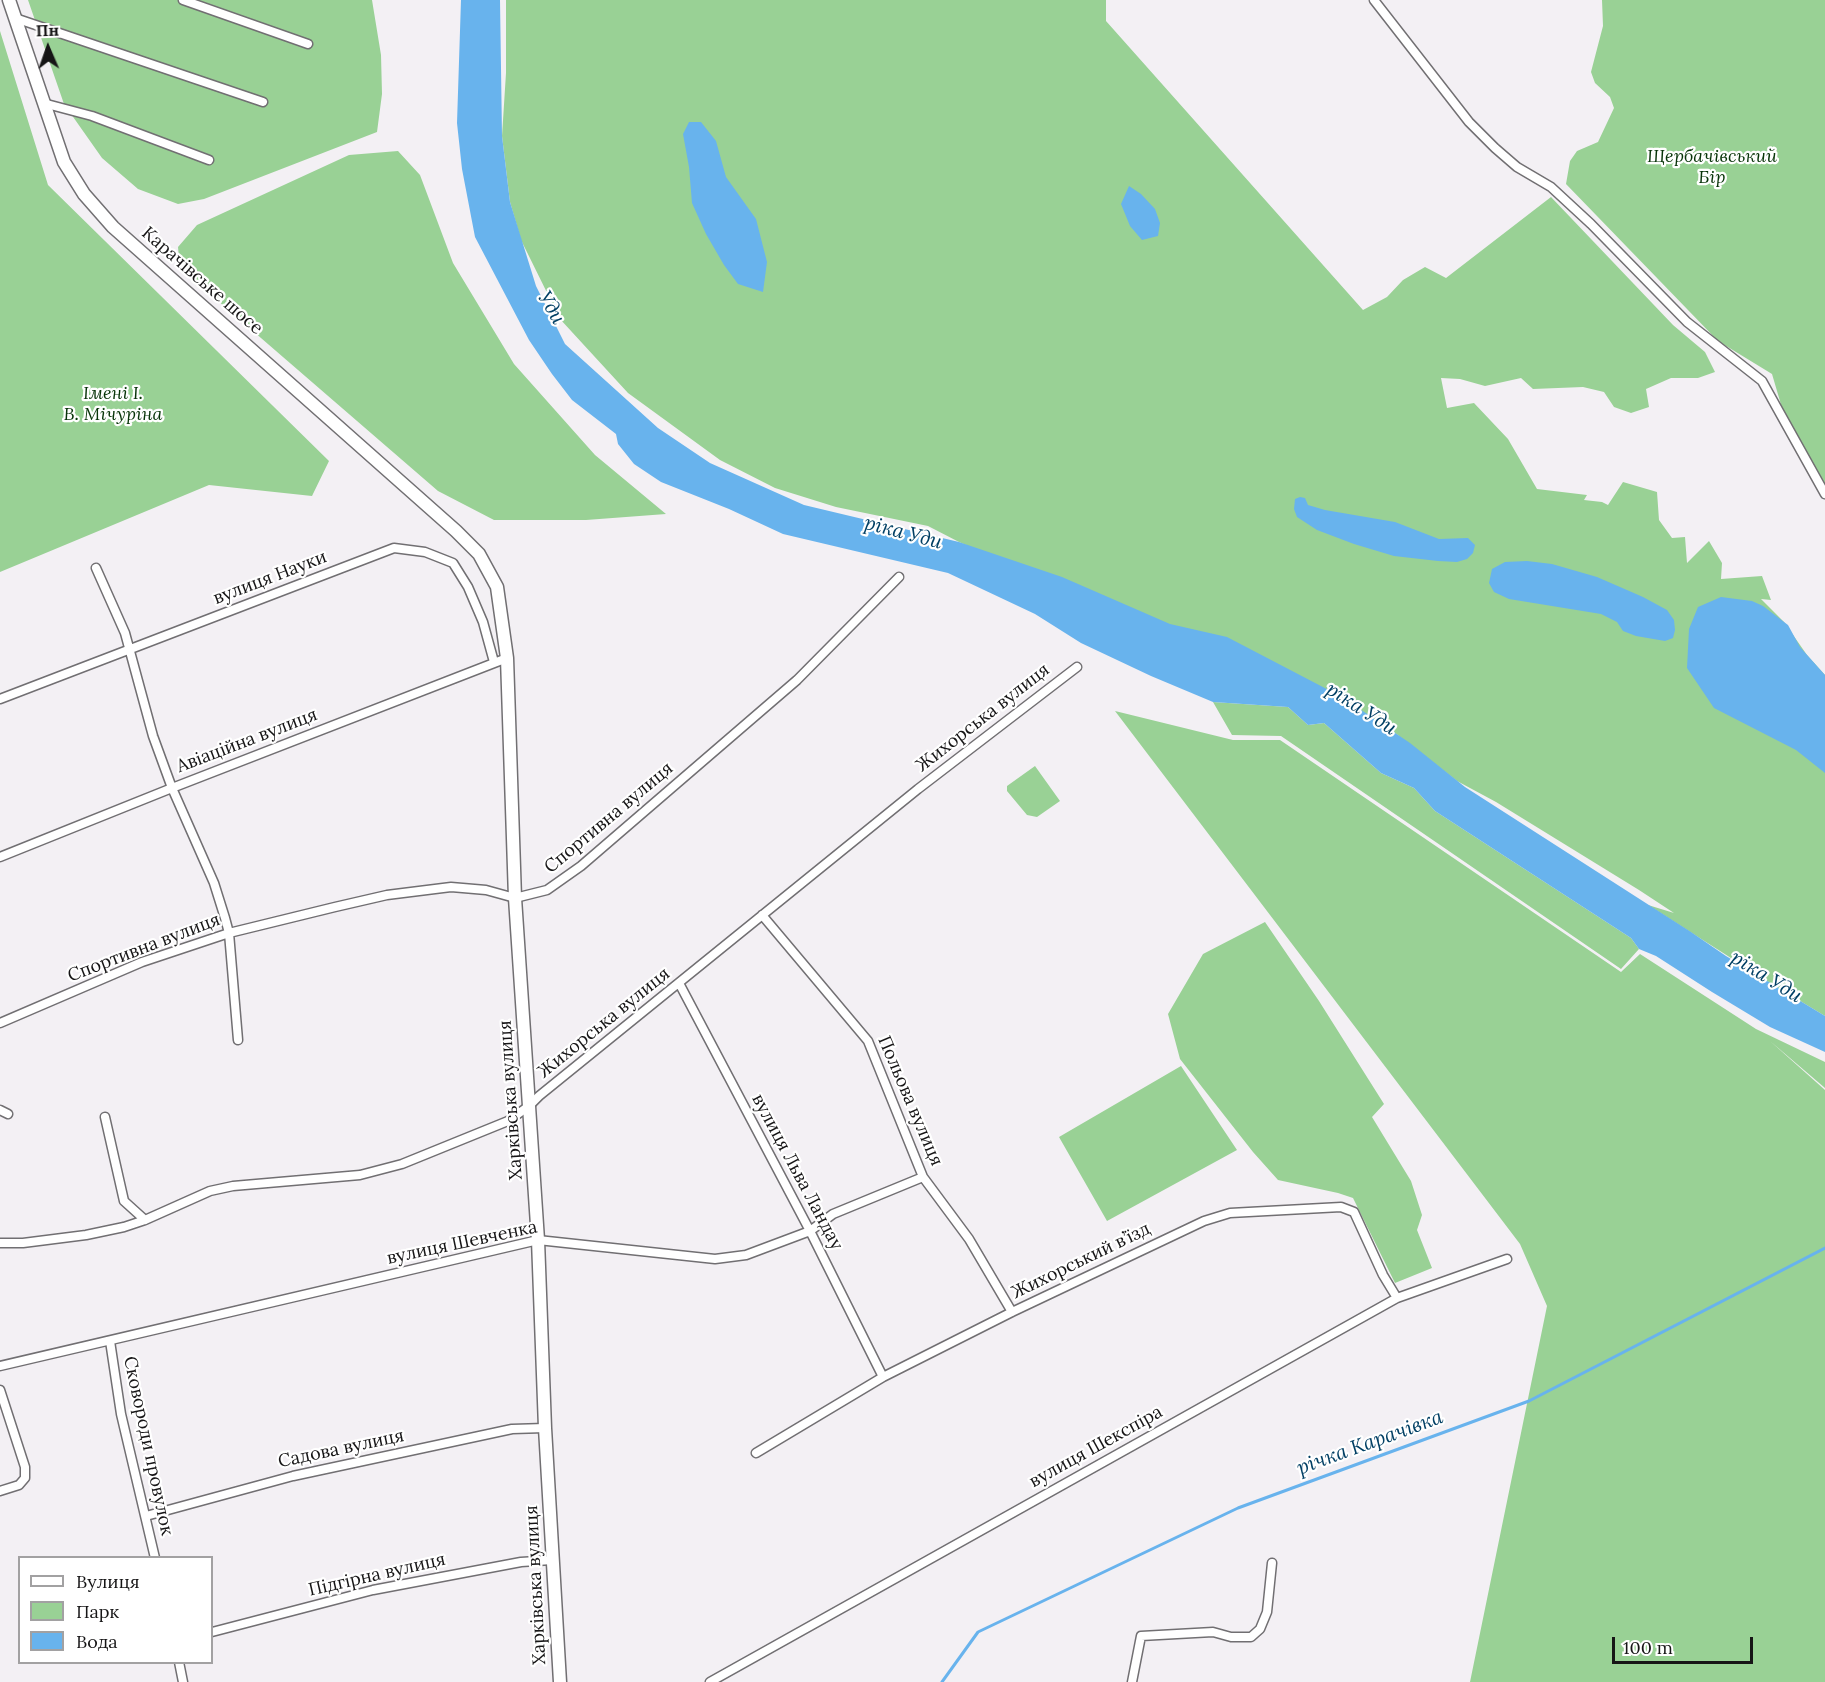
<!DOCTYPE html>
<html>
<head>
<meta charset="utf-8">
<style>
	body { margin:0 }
	#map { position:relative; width:1825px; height:1682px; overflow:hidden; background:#f3f0f4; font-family:Lora,serif }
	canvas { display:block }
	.legend { position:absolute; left:18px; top:1556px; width:195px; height:108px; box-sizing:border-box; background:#fff; border:2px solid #a2a1a2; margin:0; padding:8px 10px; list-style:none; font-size:18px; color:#161516 }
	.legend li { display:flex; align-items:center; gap:12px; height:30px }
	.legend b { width:30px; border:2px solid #a2a1a2 }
	.north { position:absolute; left:18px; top:18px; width:60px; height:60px; -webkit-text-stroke:4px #fff; paint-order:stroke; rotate:358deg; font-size:16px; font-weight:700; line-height:24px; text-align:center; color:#161516 }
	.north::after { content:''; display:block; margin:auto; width:21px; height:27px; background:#161516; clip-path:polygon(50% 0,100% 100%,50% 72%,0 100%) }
	.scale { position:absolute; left:1612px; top:1637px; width:141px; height:27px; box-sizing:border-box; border:3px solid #161516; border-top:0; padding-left:8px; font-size:18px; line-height:21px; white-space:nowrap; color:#161516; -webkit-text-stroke:4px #fff; paint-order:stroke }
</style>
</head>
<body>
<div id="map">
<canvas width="1825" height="1682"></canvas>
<ul class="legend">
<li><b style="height:8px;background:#fff"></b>Вулиця</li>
<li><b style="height:16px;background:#99d195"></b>Парк</li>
<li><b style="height:16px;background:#68b3ed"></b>Вода</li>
</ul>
<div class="north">Пн</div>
<div class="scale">100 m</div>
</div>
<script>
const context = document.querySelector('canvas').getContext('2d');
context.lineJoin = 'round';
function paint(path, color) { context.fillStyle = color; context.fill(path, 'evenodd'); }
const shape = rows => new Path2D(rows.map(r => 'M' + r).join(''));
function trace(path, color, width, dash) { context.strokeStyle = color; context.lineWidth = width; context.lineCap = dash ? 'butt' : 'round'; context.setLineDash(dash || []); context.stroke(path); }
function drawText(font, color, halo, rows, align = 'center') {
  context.font = font + ' Lora,serif'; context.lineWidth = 4.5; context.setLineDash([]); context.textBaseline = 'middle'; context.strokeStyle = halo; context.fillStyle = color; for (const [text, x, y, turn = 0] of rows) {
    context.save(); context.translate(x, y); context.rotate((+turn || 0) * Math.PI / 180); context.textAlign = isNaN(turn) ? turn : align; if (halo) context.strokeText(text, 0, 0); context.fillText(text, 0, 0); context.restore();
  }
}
const green = shape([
	[28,0,372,0,381,55,382,94,377,132,204,199,178,204,138,189,102,158,64,104],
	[506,0,1106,0,1106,21,1363,310,1387,297,1403,280,1425,267,1446,278,1551,197,1673,325,1705,352,1715,372,1698,378,1671,378,1646,389,1649,407,1631,413,1614,407,1604,392,1583,387,1533,389,1521,378,1485,386,1460,379,1441,378,1447,408,1474,403,1508,439,1537,489,1587,495,1584,500,1602,502,1608,505,1623,482,1657,492,1659,520,1672,538,1685,537,1687,563,1709,541,1722,563,1721,579,1762,576,1771,600,1761,599,1784,622,1807,655,1825,675,1825,1016,1767,981,1648,905,1674,913,1639,890,1496,802,1457,781,1390,729,959,542,928,526,836,507,775,488,720,460,628,393,560,319,521,240,510,202,502,136,506,73],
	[1602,0,1825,0,1825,485,1782,408,1772,374,1718,341,1566,184,1570,161,1577,151,1598,142,1614,108,1610,97,1595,83,1591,72,1603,26],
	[0,31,48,185,329,461,312,496,209,485,0,572],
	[398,151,420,175,453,263,514,364,595,455,666,514,586,520,494,520,438,491,180,268,178,247,197,225,349,155],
	[1213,702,1288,707,1308,725,1324,723,1381,773,1414,788,1435,811,1631,938,1639,949,1621,969,1281,736,1232,735],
	[1115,711,1233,740,1280,740,1621,972,1640,954,1756,1029,1825,1062,1825,1088,1770,1041,1825,1090,1825,1682,1470,1682,1547,1306,1520,1244],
	[1035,766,1060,801,1037,817,1027,815,1007,791,1007,786],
	[1265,922,1319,1001,1384,1104,1372,1117,1411,1181,1422,1215,1417,1230,1432,1268,1395,1283,1353,1198,1338,1193,1278,1180,1253,1152,1180,1059,1168,1014,1203,954],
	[1181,1066,1237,1150,1107,1221,1059,1137]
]);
const water = shape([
	[461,0,500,0,502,136,510,202,536,286,565,344,658,428,710,463,804,505,959,542,1062,577,1170,624,1227,637,1342,697,1410,743,1465,787,1691,932,1726,956,1825,1016,1825,1052,1770,1027,1712,992,1656,956,1639,949,1631,938,1435,811,1414,788,1381,773,1324,723,1308,725,1288,707,1213,702,1151,676,1081,643,1035,614,948,573,783,534,729,509,661,482,634,464,618,444,616,434,572,400,552,374,529,340,475,237,462,169,457,123],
	[689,122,701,122,716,141,726,177,756,219,767,262,763,292,738,284,724,265,706,234,692,203,689,167,683,134],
	[1129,186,1141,194,1155,209,1160,223,1158,236,1142,240,1130,226,1121,204],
	[1300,497,1305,498,1308,505,1325,510,1395,522,1439,539,1468,538,1475,545,1473,553,1467,559,1457,562,1438,561,1394,556,1354,544,1317,530,1297,517,1294,509,1295,499],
	[1527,561,1552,564,1597,577,1643,597,1667,610,1674,620,1675,630,1673,638,1665,641,1636,636,1623,631,1617,622,1601,614,1509,599,1494,592,1489,583,1492,569,1505,562],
	[1721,597,1752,601,1763,606,1788,625,1800,647,1825,675,1825,773,1796,750,1714,708,1687,668,1689,629,1698,607]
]);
const stream = shape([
	[942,1682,978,1632,1238,1508,1529,1401,1825,1248]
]);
const street = shape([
	[183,0,308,44],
	[1374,0,1469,122,1495,148,1517,167,1551,187,1591,224,1687,322,1762,381,1825,494],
	[15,18,263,102],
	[43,103,92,116,209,160],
	[96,568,125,633,153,736,172,788,214,883,225,918,229,933,238,1040],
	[0,699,394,548,425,552,453,563,468,587,483,622,494,662],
	[0,857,172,788,507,658],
	[762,915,868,1041,923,1177,969,1239,1012,1312],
	[679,983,810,1231,883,1377],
	[0,1023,142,962,229,933,335,907,387,895,451,887,486,890,515,898,547,890,581,866,797,680,899,577],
	[0,1110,8,1114],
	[105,1117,124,1201,145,1220],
	[0,1243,23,1243,86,1235,124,1227,145,1220,210,1191,233,1186,360,1175,402,1164,508,1121,529,1106,539,1096,918,789,1077,667],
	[110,1341,121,1414,155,1558],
	[0,1366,538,1240,715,1259,746,1255,810,1231,833,1214,923,1177],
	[0,1390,25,1467,25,1478,19,1485,0,1491],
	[756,1453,883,1377,1012,1312,1204,1221,1230,1213,1341,1207,1354,1212,1383,1275,1397,1298],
	[146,1516,293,1476,512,1429,545,1428],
	[212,1632,373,1590,521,1562,552,1560],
	[179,1662,183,1682],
	[710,1682,1397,1298,1507,1259],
	[1132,1682,1141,1636,1213,1632,1231,1637,1251,1637,1260,1629,1267,1612,1272,1563]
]);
const secondary = shape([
	[9,0,64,162,84,194,113,227,456,531,479,554,497,587,507,658,515,898,538,1240,545,1428,560,1682]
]);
const parkNames = [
	["Щербачівський",1712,157],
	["Бір",1712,178],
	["Імені І.",113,394],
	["В. Мічуріна",113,415]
];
const streetNames = [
	["Карачівське шосе",202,281,41],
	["вулиця Науки",270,578,-21],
	["Жихорська вулиця",983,718,-38],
	["Авіаційна вулиця",247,741,-21],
	["Спортивна вулиця",609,818,-40],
	["Спортивна вулиця",144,948,-21],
	["Жихорська вулиця",604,1023,-39],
	["Харківська вулиця",511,1100,-94],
	["Польова вулиця",910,1101,67],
	["вулиця Льва Ландау",797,1172,62],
	["вулиця Шевченка",462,1243,-12],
	["Жихорський в’їзд",1081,1261,-26],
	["Сковороди провулок",148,1446,78],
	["вулиця Шекспіра",1096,1447,-29],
	["Садова вулиця",341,1449,-12],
	["Підгірна вулиця",377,1575,-13],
	["Харківська вулиця",536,1585,-93]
];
const waterNames = [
	["Уди",551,308,60],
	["ріка Уди",903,533,15],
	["ріка Уди",1361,709,33],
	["ріка Уди",1766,977,32],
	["річка Карачівка",1370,1443,-20]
];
paint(green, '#99d195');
paint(water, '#68b3ed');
trace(stream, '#68b3ed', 3);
trace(street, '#716f72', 11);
trace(secondary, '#716f72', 15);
trace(street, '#fff', 8);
trace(secondary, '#fff', 12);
drawText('italic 18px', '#073408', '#fff', parkNames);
drawText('18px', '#161516', '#fff', streetNames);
drawText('italic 20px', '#013f64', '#fff', waterNames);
</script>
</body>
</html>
